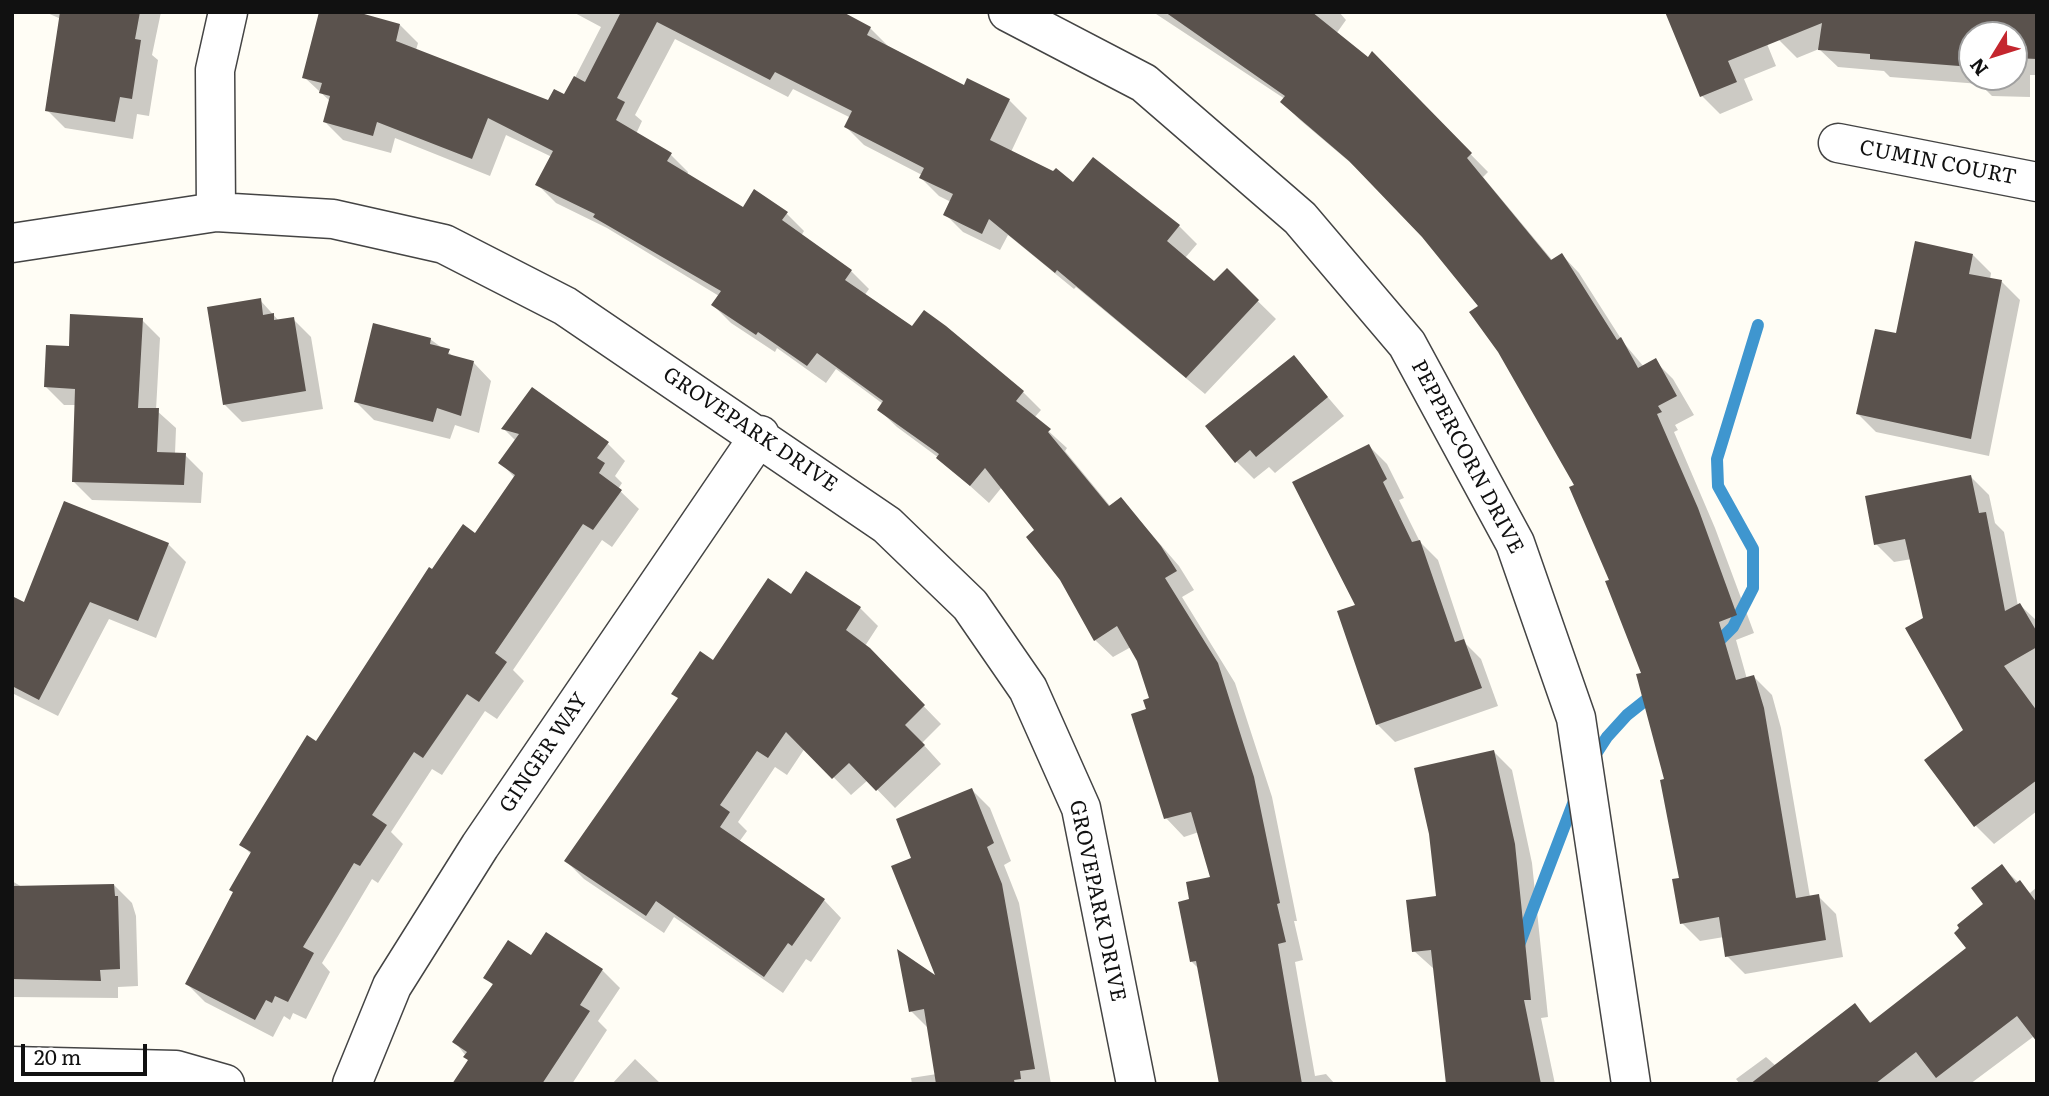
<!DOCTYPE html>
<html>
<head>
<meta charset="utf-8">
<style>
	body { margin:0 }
	#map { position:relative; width:2049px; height:1096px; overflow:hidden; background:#fffdf5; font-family:Literata,serif }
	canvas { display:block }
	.frame { position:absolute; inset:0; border:14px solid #111; pointer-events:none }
	.north { position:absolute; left:1958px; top:21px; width:70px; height:70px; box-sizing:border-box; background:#fff; border:2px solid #a0a0a0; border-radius:50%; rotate:232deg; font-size:19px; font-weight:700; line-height:28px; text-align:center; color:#111 }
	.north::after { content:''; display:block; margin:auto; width:24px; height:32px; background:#c4262e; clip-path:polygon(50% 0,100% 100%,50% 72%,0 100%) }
	.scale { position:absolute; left:21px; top:1044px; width:126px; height:32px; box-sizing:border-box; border:4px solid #111; border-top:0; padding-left:9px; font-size:21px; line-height:24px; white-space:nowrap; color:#111; -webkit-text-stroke:5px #fff; paint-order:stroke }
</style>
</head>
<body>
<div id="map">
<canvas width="2049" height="1096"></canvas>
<div class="frame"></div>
<div class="north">N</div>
<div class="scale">20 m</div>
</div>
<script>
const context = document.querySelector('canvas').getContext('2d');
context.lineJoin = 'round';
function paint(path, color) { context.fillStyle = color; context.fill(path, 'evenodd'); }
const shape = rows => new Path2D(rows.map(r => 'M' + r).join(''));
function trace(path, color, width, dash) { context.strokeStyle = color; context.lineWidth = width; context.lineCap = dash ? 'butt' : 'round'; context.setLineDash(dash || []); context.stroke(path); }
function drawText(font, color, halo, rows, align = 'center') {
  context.font = font + ' Literata,serif'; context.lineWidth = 7; context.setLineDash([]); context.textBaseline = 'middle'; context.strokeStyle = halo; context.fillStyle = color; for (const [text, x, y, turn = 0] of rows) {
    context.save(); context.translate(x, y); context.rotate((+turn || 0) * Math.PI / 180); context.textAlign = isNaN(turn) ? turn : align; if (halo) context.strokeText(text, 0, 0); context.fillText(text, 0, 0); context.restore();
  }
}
const shadow = shape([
	[45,12,161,12,152,55,158,60,149,116,137,114,133,139,65,128,47,110,61,19],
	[573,12,840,12,870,28,888,46,965,87,1009,100,1027,118,1011,152,1073,184,1094,159,1179,226,1197,244,1185,258,1214,283,1227,271,1276,319,1205,394,1076,287,1074,289,1008,235,1000,250,963,232,945,214,951,202,939,196,921,178,922,175,864,145,846,127,851,118,793,89,788,97,675,39,635,115,642,121,636,134,670,154,688,172,687,175,743,209,786,213,804,231,801,236,851,271,869,289,864,296,912,329,1023,392,1041,410,1034,418,1067,448,1065,451,1111,507,1121,499,1179,566,1194,590,1182,597,1235,683,1272,797,1297,921,1294,921,1303,960,1295,962,1315,1076,1326,1074,1335,1084,1241,1084,1199,969,1192,962,1191,900,1212,879,1199,832,1184,837,1166,818,1148,710,1151,699,1139,660,1131,647,1113,657,1095,640,1036,531,1002,487,989,503,939,458,897,427,879,410,883,404,836,369,826,383,777,348,775,352,731,323,713,305,719,296,607,228,556,203,538,185,552,157,506,135,490,176,395,138,391,153,343,140,325,122,331,102,304,77,400,25,418,43,416,50,549,102,565,97,601,27],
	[1153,12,1339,12,1346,20,1336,34,1368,59,1372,54,1488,172,1483,177,1553,261,1562,255,1579,273,1623,342,1644,367,1655,361,1673,379,1694,415,1675,425,1678,430,1674,432,1715,528,1754,633,1736,640,1747,679,1754,677,1772,695,1781,728,1810,897,1818,896,1836,914,1843,957,1745,974,1727,956,1724,937,1700,941,1682,923,1681,879,1666,781,1643,674,1576,486,1481,307,1423,236,1365,175,1300,120,1282,102,1285,99],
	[1754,12,1776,66,1744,79,1753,100,1720,114,1702,96],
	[1782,12,2037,12,2037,75,2030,75,2030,97,1992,96,1980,84,1890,77,1884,71,1838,67,1819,49,1797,58,1779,40],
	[1972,35,2014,35,2014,77,1972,77],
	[1973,255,1991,273,1990,280,2002,282,2020,300,1989,456,1876,432,1858,414],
	[260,300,279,321,293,319,311,337,323,409,242,422,224,404],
	[142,320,160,338,156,410,176,428,175,454,185,455,203,473,201,503,92,500,74,482,77,405,64,405,46,387,70,348],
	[430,339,456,358,473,362,491,381,479,433,455,425,450,439,374,420,356,402],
	[1294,358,1344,416,1275,473,1269,467,1254,479,1236,461],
	[504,429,607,443,625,461,615,476,622,483,618,489,639,509,612,547,602,540,513,670,524,681,497,719,485,711,442,775,432,769,391,832,403,844,378,883,372,879,322,963,330,972,306,1019,293,1013,290,1020,284,1016,273,1037,205,1002,187,984,252,855,241,844,316,743,433,572,476,535,515,478,501,463,516,441],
	[1369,446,1387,464,1404,498,1399,500,1420,542,1438,560,1466,644,1481,659,1498,706,1395,742,1377,724],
	[1971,477,1989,495,1995,523,2004,532,2018,606,2020,605,2037,621,2037,811,1994,844,1976,826,1926,760,1966,731,1925,619,1912,559,1894,562,1876,544],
	[168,544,186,562,156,638,109,619,58,716,12,693,12,598,25,604],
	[791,596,860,608,878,626,865,646,941,724,922,743,941,764,895,808,868,780,851,795,805,748,787,775,775,767,738,822,747,831,739,842,824,900,841,918,811,962,806,959,783,993,674,917,664,933,584,879,566,861,713,662],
	[1494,752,1512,770,1532,863,1548,1017,1541,1018,1555,1084,1440,1084,1447,1082,1434,969,1414,951,1438,898],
	[972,790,990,808,1011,861,1004,865,1019,903,1051,1084,912,1084,911,1078,937,1074,929,1029,911,1011,939,980,914,859],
	[2002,867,2030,893,2037,887,2037,1034,1970,1084,1740,1084,1736,1079,1766,1057,1776,1066,1854,1006,1872,1024,1968,949],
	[12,881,22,887,114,885,132,903,136,916,138,986,118,987,118,998,12,997],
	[532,957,602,970,620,988,598,1021,607,1030,572,1084,462,1084,470,1061,455,1042,494,986,486,978],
	[635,1059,661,1084,612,1084]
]);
const stream = shape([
	[1711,649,1733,627,1753,588,1753,549,1718,486,1717,459,1758,325],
	[1592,760,1607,737,1627,715,1656,692],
	[1519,945,1576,796]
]);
const building = shape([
	[60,12,140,12,135,39,141,40,132,99,120,97,115,122,45,111],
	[319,12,357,12,400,24,396,41,548,100,554,89,564,94,574,76,585,82,621,12,843,12,871,27,867,35,964,85,967,78,1010,99,990,140,1053,171,1056,168,1073,182,1093,157,1180,225,1167,241,1214,281,1227,268,1259,300,1186,378,1057,270,1055,273,989,219,982,234,943,215,953,194,919,178,924,168,844,127,852,111,775,72,770,80,657,22,617,98,625,102,616,120,672,153,667,161,743,207,754,189,788,212,782,220,852,270,845,280,912,326,924,310,946,326,1024,391,1016,401,1051,429,1048,432,1109,506,1121,497,1161,546,1177,571,1165,578,1218,663,1254,777,1280,903,1277,904,1286,942,1278,944,1302,1084,1219,1084,1196,961,1190,962,1178,902,1189,899,1186,882,1210,877,1191,812,1164,819,1131,714,1146,709,1143,700,1149,698,1137,661,1117,626,1094,641,1060,580,1026,537,1034,530,985,468,970,486,936,458,939,454,877,410,883,401,817,353,807,366,758,332,756,335,711,305,721,291,593,217,595,214,535,185,553,151,488,118,472,159,377,122,373,136,323,122,330,96,319,93,322,83,302,78],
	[1165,12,1312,12,1368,57,1372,51,1472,153,1467,158,1551,260,1562,253,1617,340,1621,337,1638,368,1656,358,1677,396,1658,406,1662,412,1657,414,1698,508,1737,615,1719,622,1736,680,1754,675,1764,708,1796,898,1819,894,1826,940,1725,957,1719,917,1680,924,1672,879,1679,878,1660,780,1664,779,1636,674,1641,673,1605,581,1609,580,1569,487,1574,485,1498,352,1469,312,1478,306,1422,237,1349,161,1280,102,1285,96],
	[1665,12,2037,12,2037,59,2014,58,2014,35,1972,35,1972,67,1870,59,1870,54,1818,50,1822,23,1728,61,1737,82,1700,97],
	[1915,241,1973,254,1969,274,2002,280,1971,439,1856,414,1875,329,1896,333],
	[261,298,263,315,274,313,274,320,294,317,306,391,223,405,207,307],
	[70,314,143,318,138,408,159,408,157,452,186,453,184,485,72,482,75,389,44,387,46,345,69,346],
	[373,323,431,338,430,344,450,349,448,354,474,361,461,416,437,408,433,422,354,402],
	[1294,355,1328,397,1256,457,1250,450,1235,463,1205,426],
	[532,387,609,442,597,458,605,463,599,473,622,490,593,530,583,524,495,653,507,662,479,702,467,694,423,758,414,752,372,815,387,825,360,866,354,863,303,947,314,953,288,1002,275,996,272,1003,266,1000,255,1020,185,984,233,892,229,890,251,852,239,845,307,735,316,741,429,567,432,569,463,524,475,533,515,475,498,463,519,434,501,429],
	[1369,444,1387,479,1383,482,1412,542,1420,540,1455,642,1464,639,1482,688,1376,725,1337,611,1355,605,1292,482],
	[1971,475,1979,513,1986,512,2005,611,2020,603,2037,632,2037,647,2004,666,2037,711,2037,780,1974,827,1924,760,1963,730,1905,628,1923,618,1905,539,1874,545,1865,496],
	[64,501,169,543,138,621,90,602,39,700,12,686,12,596,24,602],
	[806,571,861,607,846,630,870,648,925,705,905,725,925,745,876,791,849,763,832,779,786,732,768,758,757,751,720,805,730,812,720,827,825,899,792,946,788,943,764,977,656,901,646,916,564,861,678,698,671,694,700,651,713,660,768,578,791,594],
	[1494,750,1515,844,1531,1000,1524,1000,1541,1084,1446,1084,1431,950,1412,952,1406,900,1436,896,1429,834,1414,768],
	[972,788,994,843,987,847,1002,884,1035,1069,1020,1071,1021,1079,1014,1080,1015,1084,936,1084,924,1009,909,1012,897,949,935,975,891,866,911,858,896,819],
	[2002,864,2016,883,2020,880,2037,903,2037,1042,2017,1016,1936,1078,1916,1052,1875,1084,1750,1084,1855,1003,1870,1023,1966,948,1954,933,1959,928,1957,925,1983,904,1971,888],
	[114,884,115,896,118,896,120,969,100,970,101,981,12,979,12,886],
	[546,932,603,969,580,1005,590,1011,542,1084,452,1084,468,1060,463,1057,467,1052,452,1042,493,984,483,978,508,940,531,955]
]);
const minor = shape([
	[1008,12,1144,83,1300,218,1407,344,1515,543,1576,718,1631,1084],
	[1838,143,2037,182],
	[216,212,215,70,228,12],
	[12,243,216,212,333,219,444,244,565,306,887,525,970,605,1028,689,1081,808,1136,1084],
	[12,1066,176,1070,225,1084],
	[352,1084,392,986,480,846,760,435]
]);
const streetNames = [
	["CUMIN COURT",1938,163,11],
	["GROVEPARK DRIVE",750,430,34],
	["PEPPERCORN DRIVE",1467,457,62],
	["GINGER WAY",544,753,-56],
	["GROVEPARK DRIVE",1097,901,78]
];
paint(shadow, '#0003');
trace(stream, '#3f96cf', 12);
paint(building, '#5a524d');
trace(minor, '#444', 41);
trace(minor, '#fff', 38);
drawText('21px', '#111', '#fff', streetNames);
</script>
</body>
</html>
